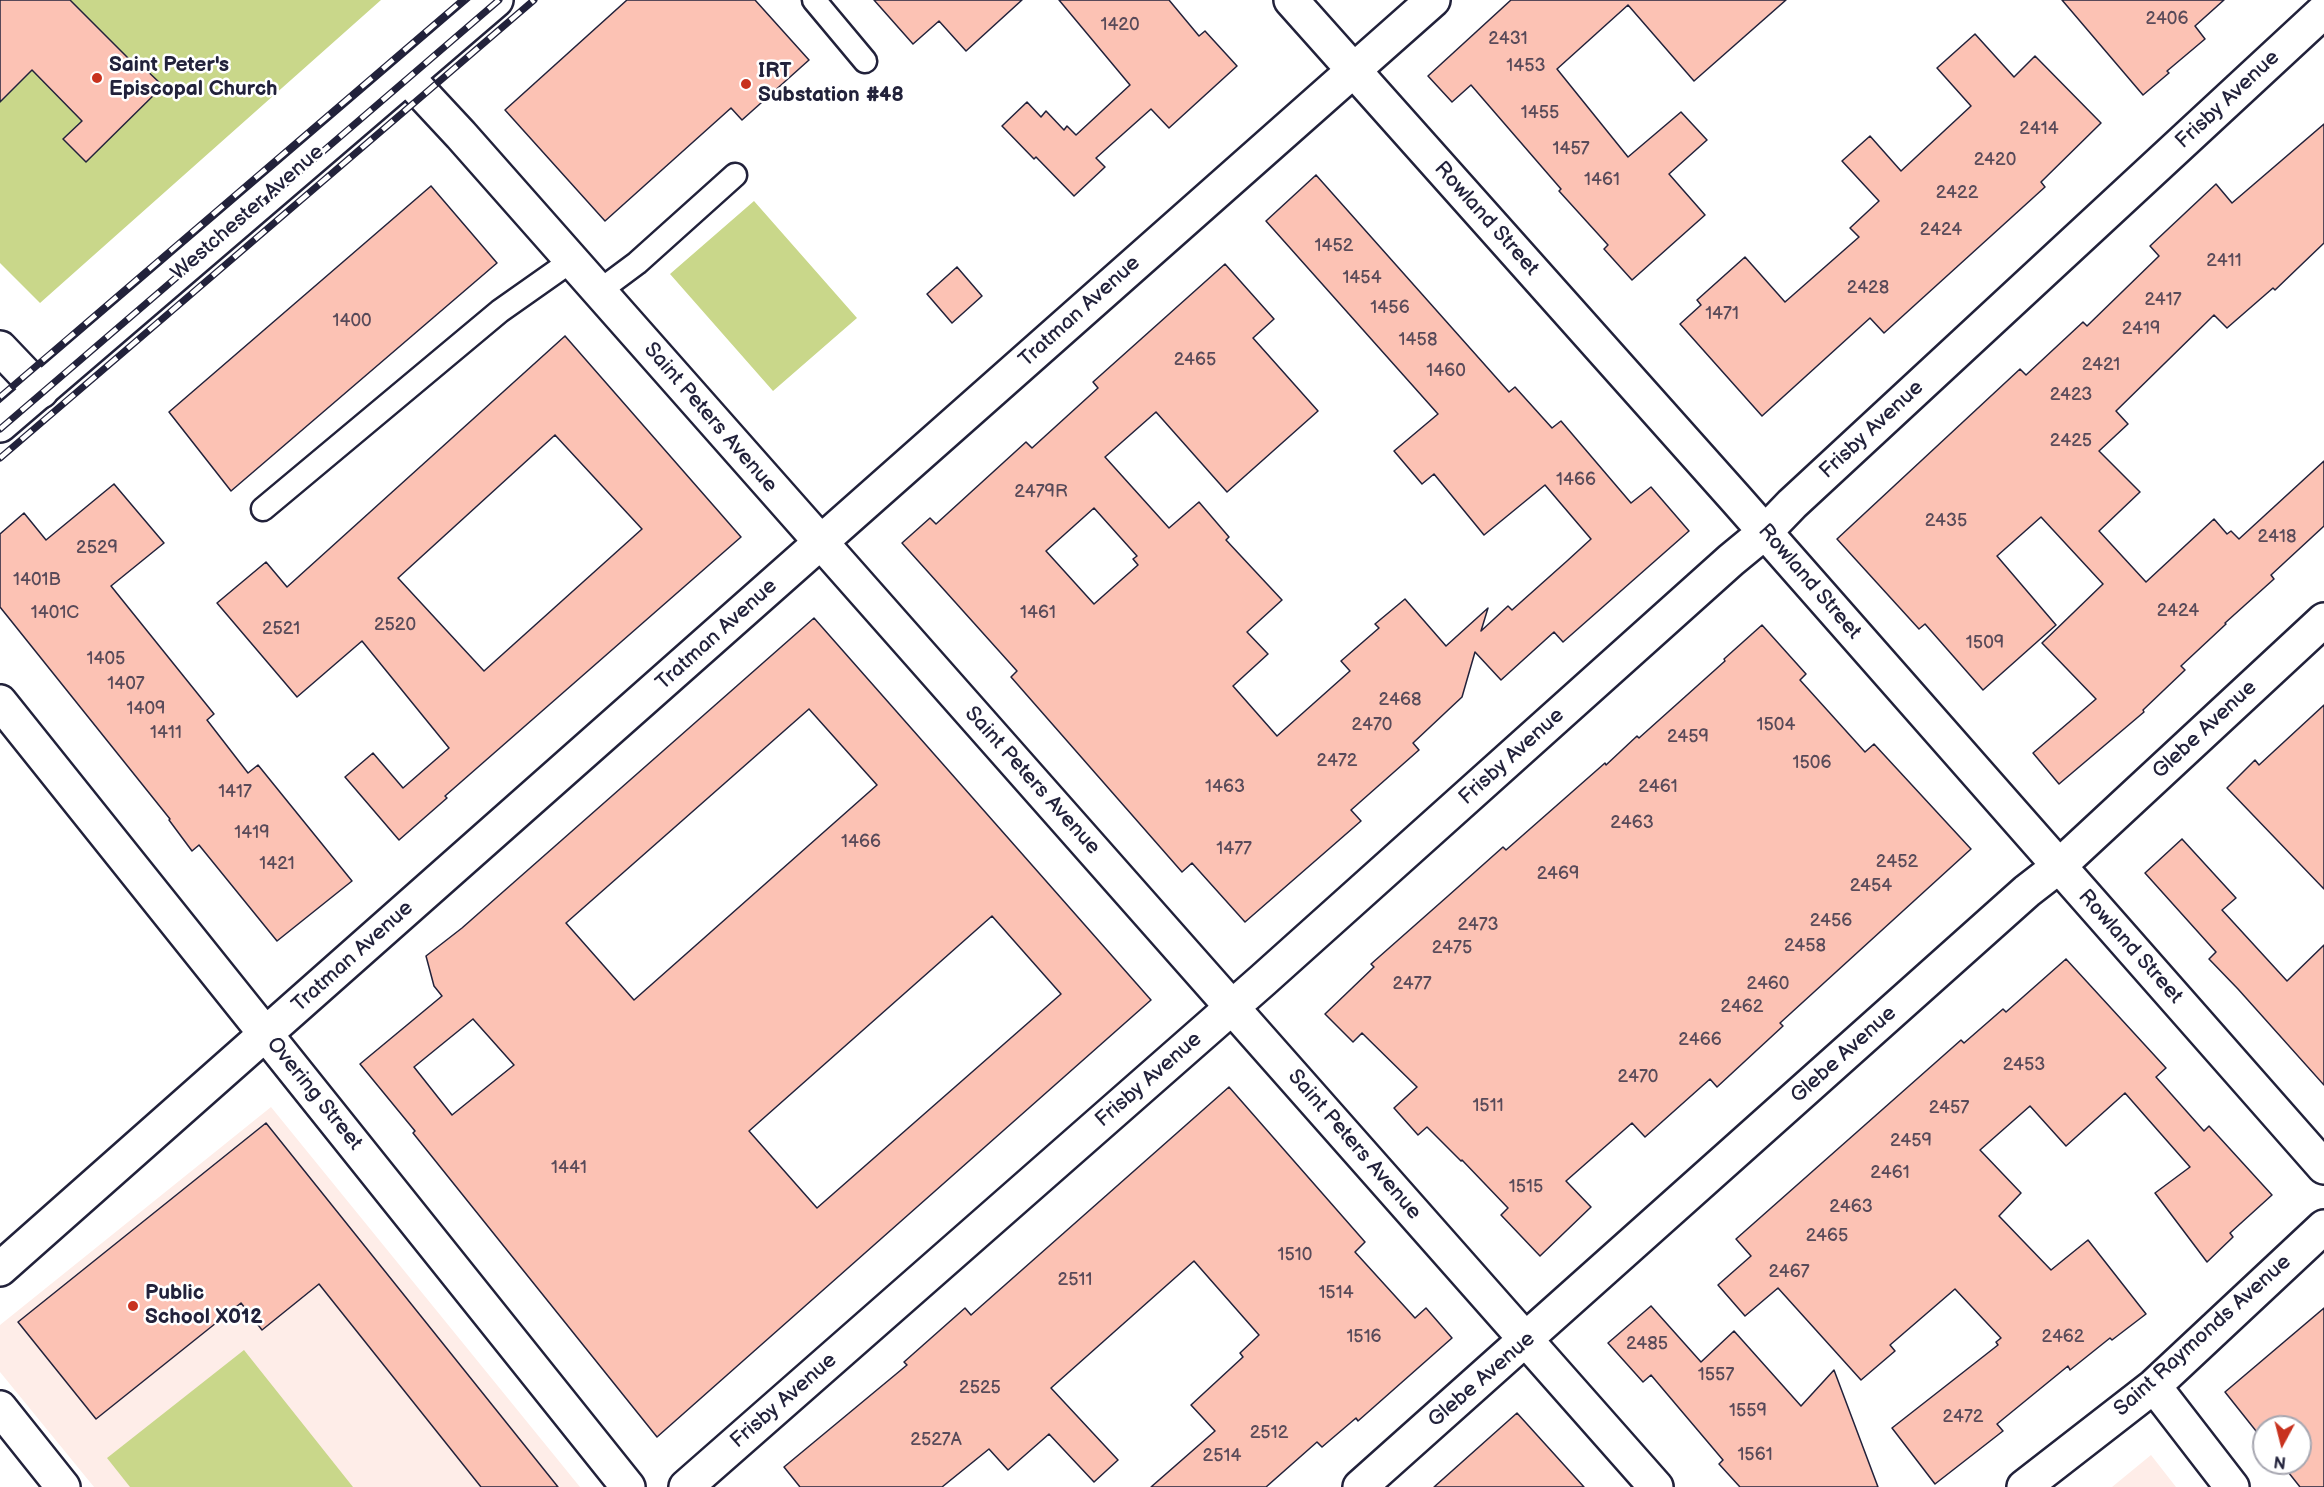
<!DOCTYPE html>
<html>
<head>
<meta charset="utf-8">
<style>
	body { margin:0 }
	#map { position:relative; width:2324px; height:1487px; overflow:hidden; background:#fff; font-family:"Balsamiq Sans",sans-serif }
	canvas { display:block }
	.north { position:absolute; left:2252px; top:1415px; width:60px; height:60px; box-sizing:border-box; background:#fff; border:2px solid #a7a7b1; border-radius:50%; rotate:187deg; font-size:16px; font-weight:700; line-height:24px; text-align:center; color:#22223b }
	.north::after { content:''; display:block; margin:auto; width:21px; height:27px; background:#c8321e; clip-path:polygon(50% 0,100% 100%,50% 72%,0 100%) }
</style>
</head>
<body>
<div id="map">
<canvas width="2324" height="1487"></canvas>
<div class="north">N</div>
</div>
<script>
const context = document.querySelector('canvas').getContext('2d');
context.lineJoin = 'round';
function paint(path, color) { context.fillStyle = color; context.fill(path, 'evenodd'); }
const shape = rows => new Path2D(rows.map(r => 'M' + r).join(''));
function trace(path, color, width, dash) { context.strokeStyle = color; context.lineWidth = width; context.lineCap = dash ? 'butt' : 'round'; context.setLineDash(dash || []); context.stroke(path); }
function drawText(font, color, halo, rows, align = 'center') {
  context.font = font + ' "Balsamiq Sans",sans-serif'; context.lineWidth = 5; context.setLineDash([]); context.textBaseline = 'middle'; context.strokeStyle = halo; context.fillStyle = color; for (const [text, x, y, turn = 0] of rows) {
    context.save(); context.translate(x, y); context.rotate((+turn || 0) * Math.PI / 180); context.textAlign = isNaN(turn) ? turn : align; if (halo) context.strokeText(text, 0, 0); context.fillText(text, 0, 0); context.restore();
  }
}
const built = shape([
	[271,1107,580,1487,94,1487,0,1372,0,1325],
	[2151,1455,2176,1487,2112,1487]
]);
const green = shape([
	[0,0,381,0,40,303,0,263],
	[754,201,857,318,773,391,670,274],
	[244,1350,353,1487,130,1487,107,1458]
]);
const building = shape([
	[0,0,70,0,136,66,139,63,163,86,86,162,63,139,82,121,32,70,0,102,0,0],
	[627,0,755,0,809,60,742,120,731,108,605,221,505,110,627,0],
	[874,0,1022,0,966,51,939,21,913,44,874,0],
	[1059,0,1169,0,1199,36,1205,31,1237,66,1169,128,1151,109,1096,158,1105,167,1074,196,1036,157,1034,159,1002,126,1027,102,1041,117,1046,111,1064,130,1067,126,1076,135,1130,85,1059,0],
	[1511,0,1786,0,1694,81,1628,5,1557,69,1628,157,1681,112,1707,140,1669,174,1705,215,1632,280,1604,249,1608,245,1559,191,1561,189,1471,85,1452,102,1428,76,1511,0],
	[2062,0,2224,0,2195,26,2205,39,2167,71,2169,73,2143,95,2062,0],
	[1975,34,2014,77,2035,56,2101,123,2041,182,2045,187,1884,333,1870,318,1762,416,1680,324,1701,305,1697,300,1745,257,1785,302,1859,237,1850,228,1879,201,1842,161,1870,136,1901,171,1971,106,1937,68,1975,34],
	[2324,124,2324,243,2275,290,2273,288,2227,328,2214,315,2116,411,2128,424,2099,451,2140,492,2099,531,2146,582,2214,519,2227,534,2231,531,2239,539,2324,461,2324,526,2271,575,2274,579,2225,623,2226,624,2181,666,2185,670,2143,710,2144,712,2059,784,2033,753,2096,699,2042,643,2103,584,2041,517,1997,556,2056,625,1983,690,1925,624,1919,629,1837,539,2020,369,2026,375,2083,322,2087,326,2159,256,2150,246,2216,184,2232,203,2324,124],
	[1316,175,1509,392,1515,387,1552,428,1561,421,1631,503,1651,487,1689,531,1563,642,1554,632,1501,680,1475,652,1462,697,1413,743,1419,750,1351,810,1361,821,1245,922,1192,863,1182,872,1011,677,1017,671,902,543,930,518,936,524,1026,442,1032,448,1098,388,1093,382,1225,264,1274,319,1253,338,1318,411,1227,492,1156,412,1105,457,1169,528,1199,502,1229,537,1226,540,1282,600,1247,632,1268,654,1233,686,1277,736,1350,671,1341,661,1379,628,1375,624,1405,599,1446,646,1488,608,1481,631,1508,606,1512,610,1567,561,1591,539,1545,485,1484,535,1434,474,1422,484,1394,451,1438,414,1266,221,1316,175],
	[1094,508,1137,556,1133,559,1138,565,1094,604,1046,551,1094,508],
	[431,186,497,263,231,491,169,412,431,186],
	[957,267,982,296,952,323,927,294,957,267],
	[565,336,741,537,445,796,447,798,399,840,345,777,373,753,403,788,449,748,362,641,297,697,217,603,266,562,287,587,565,336],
	[555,435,642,529,484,671,398,578,555,435],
	[114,484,164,543,111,586,214,714,207,720,248,773,258,765,352,881,277,941,199,845,192,851,169,820,170,819,0,607,0,534,24,513,46,540,114,484],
	[814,618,1151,1000,657,1437,413,1133,415,1131,360,1064,442,996,434,986,426,956,462,928,814,618],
	[809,709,877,785,634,1000,566,923,809,709],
	[992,916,1061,994,817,1208,749,1131,992,916],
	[473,1019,514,1065,452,1115,414,1067,473,1019],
	[1762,625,1806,674,1800,680,1865,752,1874,744,1971,849,1780,1023,1783,1026,1717,1087,1710,1079,1645,1137,1632,1123,1566,1181,1591,1207,1540,1256,1501,1215,1508,1208,1462,1160,1461,1161,1427,1127,1418,1135,1394,1108,1417,1087,1362,1033,1353,1042,1325,1014,1374,967,1371,964,1448,896,1503,847,1506,850,1605,763,1606,765,1637,736,1639,738,1725,661,1724,659,1762,625],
	[2324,705,2324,889,2227,788,2255,760,2259,765,2324,705],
	[2182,839,2236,898,2222,910,2287,981,2324,945,2324,1085,2238,989,2209,959,2216,952,2145,873,2182,839],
	[2066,959,2166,1068,2156,1077,2204,1131,2209,1126,2272,1195,2230,1233,2233,1237,2207,1262,2155,1193,2190,1167,2125,1093,2066,1146,2030,1106,1980,1150,2021,1193,1999,1216,2051,1270,2088,1240,2146,1314,2112,1340,2110,1338,2070,1370,2068,1366,1997,1424,2003,1431,1935,1484,1892,1428,1998,1345,1996,1342,2001,1338,1955,1289,1890,1345,1895,1351,1861,1380,1778,1288,1745,1316,1718,1285,1751,1256,1736,1239,1961,1040,1964,1043,2003,1009,2006,1012,2066,959],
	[1229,1087,1365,1242,1355,1252,1415,1318,1426,1308,1452,1338,1358,1421,1356,1418,1322,1447,1317,1442,1266,1487,1151,1487,1215,1431,1191,1405,1243,1357,1240,1353,1259,1335,1194,1261,1051,1388,1118,1460,1094,1482,1049,1434,1008,1470,989,1449,942,1487,800,1487,784,1467,907,1365,904,1362,965,1308,971,1315,1229,1087],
	[266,1123,558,1487,481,1487,319,1284,262,1330,241,1303,96,1419,18,1322,266,1123],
	[1651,1306,1701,1362,1734,1331,1801,1406,1834,1370,1878,1487,1740,1487,1719,1464,1723,1460,1651,1375,1643,1382,1608,1343,1651,1306],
	[2324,1308,2324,1487,2300,1487,2281,1463,2300,1463,2300,1427,2264,1427,2264,1441,2225,1392,2324,1308],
	[1517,1413,1584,1487,1434,1487,1517,1413]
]);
const lane = shape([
	[814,0,865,61],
	[598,292,637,263,735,175],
	[263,509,500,311,571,261]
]);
const street = shape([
	[1291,0,1736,499,2324,1167],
	[407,77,461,135,1656,1487],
	[0,348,41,391],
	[0,702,628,1487],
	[0,1269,1433,0],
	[2154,1386,2232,1487],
	[0,1408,63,1487],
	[686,1487,1263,980,1731,560,1765,532,1792,504,2324,11],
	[1360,1487,2027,891,2058,867,2324,620],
	[2024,1487,2154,1386,2324,1227]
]);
const secondary = shape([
	[0,425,496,0]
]);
const rail = shape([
	[0,397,463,0],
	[0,429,499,0],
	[0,458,534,0]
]);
const markers = [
	[97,78,6,"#c8321e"],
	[746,84,6,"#c8321e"],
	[133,1306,6,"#c8321e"]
];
const numberNames = [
	["2406",2167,19],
	["1420",1120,25],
	["2431",1508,39],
	["1453",1526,66],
	["1455",1540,113],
	["2414",2039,129],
	["1457",1571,149],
	["2420",1995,160],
	["1461",1602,180],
	["2422",1957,193],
	["2424",1941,230],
	["1452",1334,246],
	["2411",2224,261],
	["1454",1362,278],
	["2428",1868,288],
	["2417",2163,300],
	["1456",1390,308],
	["1471",1722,314],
	["1400",352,321],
	["2419",2141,329],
	["1458",1418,340],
	["2465",1195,360],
	["2421",2101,365],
	["1460",1446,371],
	["2423",2071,395],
	["2425",2071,441],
	["1466",1576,480],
	["2479R",1041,492],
	["2435",1946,521],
	["2418",2277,537],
	["2529",97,548],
	["1401B",37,580],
	["2424",2178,611],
	["1401C",55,613],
	["1461",1038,613],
	["2520",395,625],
	["2521",281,629],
	["1509",1985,643],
	["1405",106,659],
	["1407",126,684],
	["2468",1400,700],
	["1409",146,709],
	["2470",1372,725],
	["1504",1776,725],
	["1411",166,733],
	["2459",1688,737],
	["2472",1337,761],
	["1506",1812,763],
	["1463",1225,787],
	["2461",1658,787],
	["1417",235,792],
	["2463",1632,823],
	["1419",252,833],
	["1466",861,842],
	["1477",1234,849],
	["2452",1897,862],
	["1421",277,864],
	["2469",1558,874],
	["2454",1871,886],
	["2456",1831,921],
	["2473",1478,925],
	["2458",1805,946],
	["2475",1452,948],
	["2477",1412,984],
	["2460",1768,984],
	["2462",1742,1007],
	["2466",1700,1040],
	["2453",2024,1065],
	["2470",1638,1077],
	["1511",1488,1106],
	["2457",1949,1108],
	["2459",1911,1141],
	["1441",569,1168],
	["2461",1890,1173],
	["1515",1526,1187],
	["2463",1851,1207],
	["2465",1827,1236],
	["1510",1295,1255],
	["2467",1789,1272],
	["2511",1075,1280],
	["1514",1336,1293],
	["1516",1364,1337],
	["2462",2063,1337],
	["2485",1647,1344],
	["1557",1716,1375],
	["2525",980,1388],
	["1559",1748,1411],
	["2472",1963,1417],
	["2512",1269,1433],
	["2527A",936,1440],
	["1561",1755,1455],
	["2514",1222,1456]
];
const poiNames = [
	["Saint Peter's",109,66],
	["Episcopal Church",109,90],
	["IRT",758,72],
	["Substation #48",758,96],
	["Public",145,1294],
	["School X012",145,1318]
];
const streetNames = [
	["Frisby Avenue",2228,100,-43],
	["Westchester Avenue",248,213,-41],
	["Rowland Street",1486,219,48],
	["Tratman Avenue",1080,312,-42],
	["Saint Peters Avenue",710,418,49],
	["Frisby Avenue",1872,430,-43],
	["Rowland Street",1809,582,49],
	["Tratman Avenue",717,635,-42],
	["Glebe Avenue",2205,730,-43],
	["Frisby Avenue",1512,757,-42],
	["Saint Peters Avenue",1032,781,48],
	["Rowland Street",2130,947,48],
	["Tratman Avenue",353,957,-42],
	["Glebe Avenue",1844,1055,-42],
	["Frisby Avenue",1149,1080,-41],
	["Overing Street",314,1094,51],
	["Saint Peters Avenue",1354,1145,49],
	["Saint Raymonds Avenue",2203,1336,-42],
	["Glebe Avenue",1482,1380,-41],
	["Frisby Avenue",784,1401,-41]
];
paint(built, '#feede8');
paint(green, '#c9d78a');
paint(building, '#fcc2b4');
trace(building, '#22223b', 1.5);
trace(lane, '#22223b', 27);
trace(street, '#22223b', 38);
trace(secondary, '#22223b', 38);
trace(lane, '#fff', 22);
trace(street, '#fff', 33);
trace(secondary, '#fff', 33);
trace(rail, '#22223b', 7);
trace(rail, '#fff', 4.5, [14]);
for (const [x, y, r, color] of markers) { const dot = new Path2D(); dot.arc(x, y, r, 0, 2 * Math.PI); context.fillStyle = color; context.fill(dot); trace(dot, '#fff', 2); }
drawText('18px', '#584a59', null, numberNames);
drawText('bold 21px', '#22223b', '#fff', poiNames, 'left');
drawText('21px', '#22223b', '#fff', streetNames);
</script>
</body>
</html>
